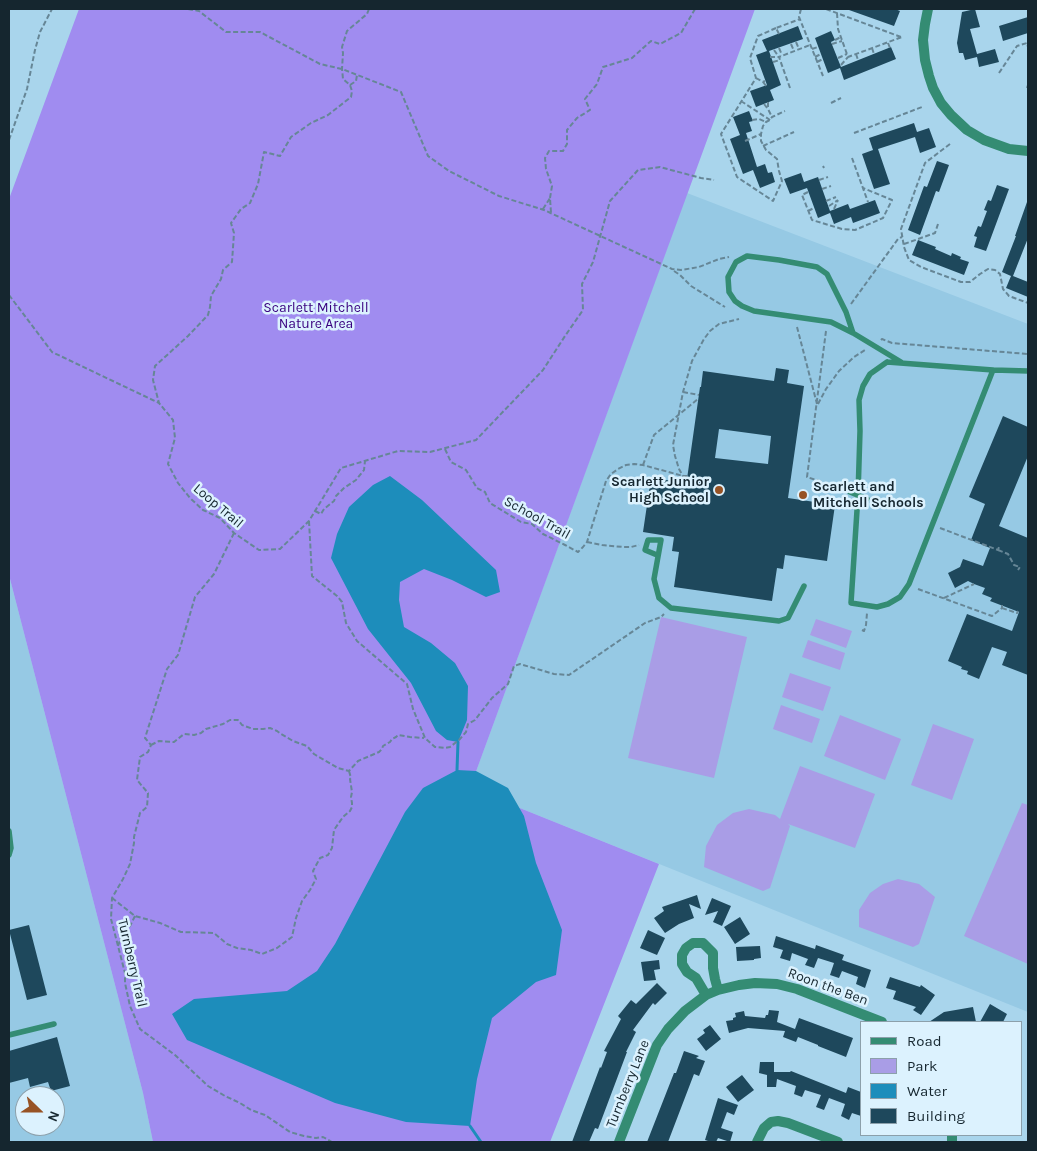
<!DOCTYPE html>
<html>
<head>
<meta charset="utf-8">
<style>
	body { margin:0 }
	#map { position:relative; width:1037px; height:1151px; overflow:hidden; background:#a9d5ec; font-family:Karla,sans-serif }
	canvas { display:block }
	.frame { position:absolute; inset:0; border:10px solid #15262f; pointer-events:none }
	.legend { position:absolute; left:860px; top:1021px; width:162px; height:115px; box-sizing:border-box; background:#dcf2fe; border:1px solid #8ca0ab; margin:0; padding:6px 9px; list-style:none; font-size:15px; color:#15262f }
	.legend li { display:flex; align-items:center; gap:10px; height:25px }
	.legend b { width:25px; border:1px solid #8ca0ab }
	.north { position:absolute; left:15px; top:1086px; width:50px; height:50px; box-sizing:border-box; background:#dcf2fe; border:1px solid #8ca0ab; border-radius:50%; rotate:112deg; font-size:14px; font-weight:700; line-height:20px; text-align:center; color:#15262f }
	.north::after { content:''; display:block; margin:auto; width:18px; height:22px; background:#975325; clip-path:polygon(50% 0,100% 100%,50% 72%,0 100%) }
</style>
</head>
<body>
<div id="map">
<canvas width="1037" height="1151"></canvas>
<div class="frame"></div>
<ul class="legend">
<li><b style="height:6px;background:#348c73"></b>Road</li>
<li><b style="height:14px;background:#a99de6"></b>Park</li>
<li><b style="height:14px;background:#1d8dbb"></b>Water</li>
<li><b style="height:14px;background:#1e485c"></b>Building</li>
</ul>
<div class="north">N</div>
</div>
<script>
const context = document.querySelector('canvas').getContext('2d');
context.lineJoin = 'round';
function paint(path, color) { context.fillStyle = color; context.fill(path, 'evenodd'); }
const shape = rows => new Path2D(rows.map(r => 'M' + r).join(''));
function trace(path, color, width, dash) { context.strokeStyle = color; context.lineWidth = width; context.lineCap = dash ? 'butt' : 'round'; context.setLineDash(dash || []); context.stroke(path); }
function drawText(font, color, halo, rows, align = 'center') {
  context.font = font + ' Karla,sans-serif'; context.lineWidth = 5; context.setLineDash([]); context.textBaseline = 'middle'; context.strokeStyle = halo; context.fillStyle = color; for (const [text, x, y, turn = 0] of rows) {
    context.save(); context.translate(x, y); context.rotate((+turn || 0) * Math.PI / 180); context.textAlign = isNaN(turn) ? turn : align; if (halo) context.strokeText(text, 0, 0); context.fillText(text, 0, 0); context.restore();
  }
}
const built = shape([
	[687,193,1028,324,1028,1012,470,788],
	[9,575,143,1093,153,1142,9,1142],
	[25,1096,55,1096,55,1126,25,1126]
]);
const green = shape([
	[661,617,747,637,714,778,628,758],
	[816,619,852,631,846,648,810,635],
	[808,640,845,653,840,670,802,657],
	[790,673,831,687,823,711,782,697],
	[781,705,820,719,812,743,773,729],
	[840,715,901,739,885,780,824,756],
	[933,724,974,739,952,800,911,785],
	[800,766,875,794,855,848,788,824,790,826,770,888,763,891,704,867,706,846,717,825,733,813,749,809,775,815,780,819],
	[1022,803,1028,805,1028,964,964,936],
	[898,879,919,884,935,897,919,944,913,947,859,927,859,910,870,893,883,884]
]);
const forest = shape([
	[79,9,755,9,470,788,659,864,550,1142,153,1142,143,1093,9,575,9,199]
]);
const water = shape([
	[390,476,422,500,496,570,500,592,486,597,452,580,424,569,400,582,399,600,404,627,431,643,455,663,468,686,467,720,458,742,447,740,436,731,411,683,368,629,331,558,337,534,349,507,373,485],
	[457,770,476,771,508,788,524,816,536,863,562,930,556,975,536,982,492,1018,477,1079,470,1126,406,1122,335,1103,187,1040,172,1014,194,999,287,991,317,971,335,944,405,812,423,788]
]);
const stream = shape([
	[457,770,458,742],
	[470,1126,481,1142]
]);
const building = shape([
	[849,9,895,9,900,11,894,26,849,10],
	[975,9,980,27,970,29,977,54,995,49,999,62,979,67,977,57,965,60,963,53,959,53,957,43,962,12],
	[1028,17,1028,33,1003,41,999,26],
	[798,26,803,39,769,51,781,85,770,90,774,100,756,107,750,91,767,85,756,55,767,51,762,40],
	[831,31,835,40,831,42,841,67,891,47,896,59,844,80,840,68,828,73,815,38],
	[749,111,753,121,749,122,752,131,746,133,757,167,765,164,768,173,772,172,775,182,760,188,753,170,743,174,730,139,740,135,733,117],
	[914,123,917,132,929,128,936,147,920,153,915,137,878,149,890,184,874,189,862,154,873,150,869,138],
	[937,161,949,165,939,192,936,191,920,235,908,230,924,186,927,187],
	[801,173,804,182,818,177,830,211,848,204,850,209,875,200,880,213,853,223,851,217,834,224,830,213,818,218,807,188,790,194,784,179],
	[997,185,1009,189,986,251,974,247,977,237,974,236,978,226,981,227,987,211,984,210,988,200,991,201],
	[1027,202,1028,238,1013,276,1028,282,1028,297,1006,288,1011,276,1002,272,1016,236,1015,236],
	[918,240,936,247,935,249,951,256,952,253,961,257,960,259,969,262,964,275,912,255],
	[776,368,789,370,787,383,804,386,788,498,835,505,827,561,785,555,783,569,777,568,772,601,674,587,679,552,672,551,674,537,643,532,651,478,673,481,674,477,687,479,700,387,701,387,703,371,774,381],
	[719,429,771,436,768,464,715,458],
	[1003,416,1028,427,1028,456,999,526,1028,538,1028,675,1002,665,1007,652,992,647,979,679,967,674,968,671,961,669,962,667,948,661,967,614,1012,631,1019,612,990,601,992,598,982,594,985,588,974,584,968,581,955,588,948,573,960,567,963,559,983,566,990,548,971,540,985,504,969,497],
	[697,895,701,909,689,904,694,918,679,924,665,933,654,918,664,911,662,907],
	[712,898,731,906,722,926,713,922,718,911,705,915],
	[740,917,750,934,735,944,724,927],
	[29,925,47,995,27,1000,9,930],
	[648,930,665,938,657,955,640,948],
	[776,936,815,949,816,945,844,955,842,960,871,970,865,988,856,984,858,977,842,971,839,978,830,975,834,963,818,958,814,968,805,965,808,959,792,953,790,961,780,958,783,950,773,947],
	[760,946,761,958,754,959,754,960,737,961,736,947],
	[659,960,660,969,654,970,656,980,644,981,641,962],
	[890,977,920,987,921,985,935,995,921,1015,913,1010,916,1007,893,999,896,991,886,988],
	[657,983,667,993,655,1005,653,1003,633,1030,636,1032,626,1052,627,1052,598,1129,595,1128,589,1142,572,1142,600,1067,601,1068,607,1052,604,1051,621,1019,618,1016,631,1000,636,1004],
	[990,1004,1007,1014,1003,1022,980,1022],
	[973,1007,976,1022,929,1022,944,1012],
	[769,1010,779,1011,777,1022,795,1029,799,1018,853,1038,846,1057,818,1046,818,1045,798,1037,796,1042,783,1037,785,1031,748,1028,729,1033,726,1021,733,1020,733,1018,736,1017,735,1013,744,1011,745,1016,765,1018,766,1015,768,1015],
	[710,1025,721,1039,706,1051,697,1039,705,1033,703,1030],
	[57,1037,70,1086,51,1091,48,1082,30,1087,28,1078,9,1083,9,1051],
	[684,1051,699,1056,696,1058,705,1061,699,1076,694,1074,668,1142,647,1142,674,1073,676,1073],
	[760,1062,774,1062,774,1072,790,1072,791,1071,846,1093,848,1087,861,1092,861,1116,852,1113,849,1120,841,1116,845,1104,829,1098,824,1110,816,1107,821,1095,805,1090,802,1097,794,1094,796,1086,777,1079,776,1087,767,1087,767,1075,759,1073],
	[742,1075,754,1090,738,1102,726,1087],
	[718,1098,738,1105,734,1115,727,1112,721,1128,733,1132,730,1142,718,1138,716,1142,711,1142,705,1140]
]);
const path = shape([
	[188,9,199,11,226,32,260,32,320,64,342,69,401,92,428,156,449,171,499,196,544,210,672,269,681,270,699,267,719,259,729,257],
	[369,9,367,14,347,31,342,47,343,53,342,69,343,79,350,85,352,91,351,97,328,115,311,123,291,137,280,156,264,152,258,184,250,203,241,209,231,223,234,233,232,262,223,270,221,279,211,296,210,307,208,315,188,336,155,366,153,380,159,403,173,420,175,438,168,464,178,483,190,498,203,510,220,518,234,533,259,550,280,549,309,521,341,468,398,451,430,452,476,440,543,370,565,336,583,310,582,284,593,262,610,201,638,170,660,167,701,178,714,180],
	[801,9,799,17,823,76],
	[826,9,901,37],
	[837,13,838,29,848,57,902,37],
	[776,28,758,36,750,58,756,78,721,134,737,177,773,201,782,181,779,171,777,159,766,150,761,141,761,134,763,126,766,122,770,120,772,117,785,111],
	[779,34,776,28,800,19],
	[835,40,841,37],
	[796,42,799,49],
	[888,43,890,48],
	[791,44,794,51],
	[832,44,842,41],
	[779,48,782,55],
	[872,48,874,54],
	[812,49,818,47],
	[774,50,779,57],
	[856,54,858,60],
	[770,57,779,57],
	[815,57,821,54],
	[838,58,847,54],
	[773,62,780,60],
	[817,62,823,59],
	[841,65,848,57],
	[999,73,1017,46,1027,43,1028,47],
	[756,78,763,82,765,81],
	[763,82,767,87],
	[350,85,356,81,357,75],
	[790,88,779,57,810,45],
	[1027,88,1028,85],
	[741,101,770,120],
	[768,102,768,109],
	[831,103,841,98],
	[764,104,768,109,772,117],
	[752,120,759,119,766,122],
	[854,133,922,107],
	[9,140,27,89,35,50,40,32,52,9],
	[745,141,761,134],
	[950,144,925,163,901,229,904,247,909,260,921,267,961,282,970,282,980,274,988,269,995,270,1000,274,1003,289,1009,296,1028,303],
	[763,146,794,132],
	[852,158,868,202],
	[823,166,824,168],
	[819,180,828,177],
	[822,189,831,186],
	[808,192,802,195,812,220,842,229,855,230,883,218,892,200,863,188],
	[550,198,552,186,546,169,545,158,549,151,563,151,567,144,567,130,577,118,590,110,585,99,597,84,603,67,632,58,651,41,660,44,681,33,695,9],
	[826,201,836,197],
	[829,206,838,200],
	[543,209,550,198,551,213],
	[834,209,838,200],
	[808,211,814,208],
	[904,244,935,233,938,224],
	[674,271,680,275,691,286,725,307],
	[9,295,52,352,159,403],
	[851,304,898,239,902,237],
	[797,327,817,404],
	[826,331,807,477,843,489],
	[881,340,882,339,892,343,1028,354],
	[683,392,699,395],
	[818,404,826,389,839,371,854,357,865,350],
	[445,449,451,462,466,470,477,488,485,492,490,503,521,522,532,524,543,534,565,545,578,552,583,547,587,542,606,481,611,474,618,469,626,465,634,464,643,465,683,476],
	[643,465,654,435,698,399],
	[687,476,683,476,679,469,675,456,673,445,683,392,692,361,704,339,710,331,719,324,739,319],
	[315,511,321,514,324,509,334,501,336,496,344,488,356,480,364,470,365,461],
	[309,521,312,576,337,596,342,602,346,623,357,641,407,684,413,709,425,738,435,747,445,748,450,747,459,740,466,732,468,724,475,720,492,698,508,684,514,666,520,664,554,674,569,675,645,623,661,617,664,614],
	[940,528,998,550,999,547],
	[234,533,214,574,195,597,178,655,167,669,145,738,151,745,148,752,140,757,137,780,148,793,147,807,140,813,134,837,134,843,130,864,123,879,112,898,111,919,125,973,125,983,130,1006,140,1029,175,1055,208,1086,225,1096,240,1103,251,1110,265,1115,290,1132,304,1136,316,1138,323,1137,332,1142],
	[587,542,602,545,623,547,631,547,639,545],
	[998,550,1008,554,1014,565,1020,567,1018,570],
	[918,589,992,616,1002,608,1002,605],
	[944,598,974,584],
	[1002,608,1017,613,1018,611],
	[862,630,864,631,866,625,867,613],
	[151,745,159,741,174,742,184,734,194,735,201,733,206,729,223,724,230,720,238,720,242,725,253,729,263,729,270,728,277,731,281,734,293,741,307,746,314,754,338,768,349,771,358,761,379,752,382,749,383,746,390,742,392,739,396,737,398,735,410,737,424,738],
	[112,898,135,916,160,923,181,932,214,933,227,944,237,948,251,950,262,954,277,948,292,937,296,918,302,901,310,890,316,879,313,871,320,858,328,855,332,848,334,830,343,817,350,811,352,807,352,803,351,797,352,792,350,779,351,778,349,771],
	[118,946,122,935,130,926,135,916]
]);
const lane = shape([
	[853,333,846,312,827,274,817,267,779,260,747,256,736,262,728,277,729,292,735,301,742,306,754,311,831,322,853,333,901,362],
	[887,362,993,370,909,584,900,597,888,604,877,607,851,603,858,495,860,431,859,400,863,386,870,374,887,362],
	[993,370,1028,371],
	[850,492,867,499],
	[657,555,645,550,648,540,661,540,654,579,659,598,671,608,779,621,788,618,804,586],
	[9,831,11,848,9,855],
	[9,1035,54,1024]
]);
const street = shape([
	[928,9,925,24,923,40,925,60,929,76,933,88,941,103,951,115,967,130,984,140,1009,149,1028,151],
	[706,995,696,978,687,972,682,964,682,955,686,948,693,943,703,943,713,953,713,968,715,979,718,990],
	[619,1142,657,1045,668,1029,685,1011,706,995,718,990,739,985,755,983,777,984,797,989,882,1022],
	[757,1142,764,1128,771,1122,778,1121,788,1123,838,1142],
	[952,1142,952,1135]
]);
const markers = [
	[719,490,5,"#975325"],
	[803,495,5,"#975325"]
];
const parkNames = [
	["Scarlett Mitchell",316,308],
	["Nature Area",316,324]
];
const poiNames = [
	["Scarlett Junior",709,482],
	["High School",709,498],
	["Scarlett and",813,487,"left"],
	["Mitchell Schools",813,503,"left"]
];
const streetNames = [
	["Loop Trail",218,506,40],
	["School Trail",537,518,29],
	["Turnberry Trail",132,963,77],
	["Roon the Ben",828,987,20],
	["Turnberry Lane",628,1084,-68]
];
paint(built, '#96c9e4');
paint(green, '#a99de6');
paint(forest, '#a08cf0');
paint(water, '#1d8dbb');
trace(stream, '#1d8dbb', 3);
paint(building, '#1e485c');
trace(path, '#668696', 2, [5, 2.5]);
trace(lane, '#348c73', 5.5);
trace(street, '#348c73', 10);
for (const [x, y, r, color] of markers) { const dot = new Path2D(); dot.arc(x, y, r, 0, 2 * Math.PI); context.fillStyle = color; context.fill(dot); trace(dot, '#dcf2fe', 2); }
drawText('14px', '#38007f', '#dcf2fe', parkNames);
drawText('bold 14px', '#15262f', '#dcf2fe', poiNames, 'right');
drawText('14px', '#15262f', '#dcf2fe', streetNames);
</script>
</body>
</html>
